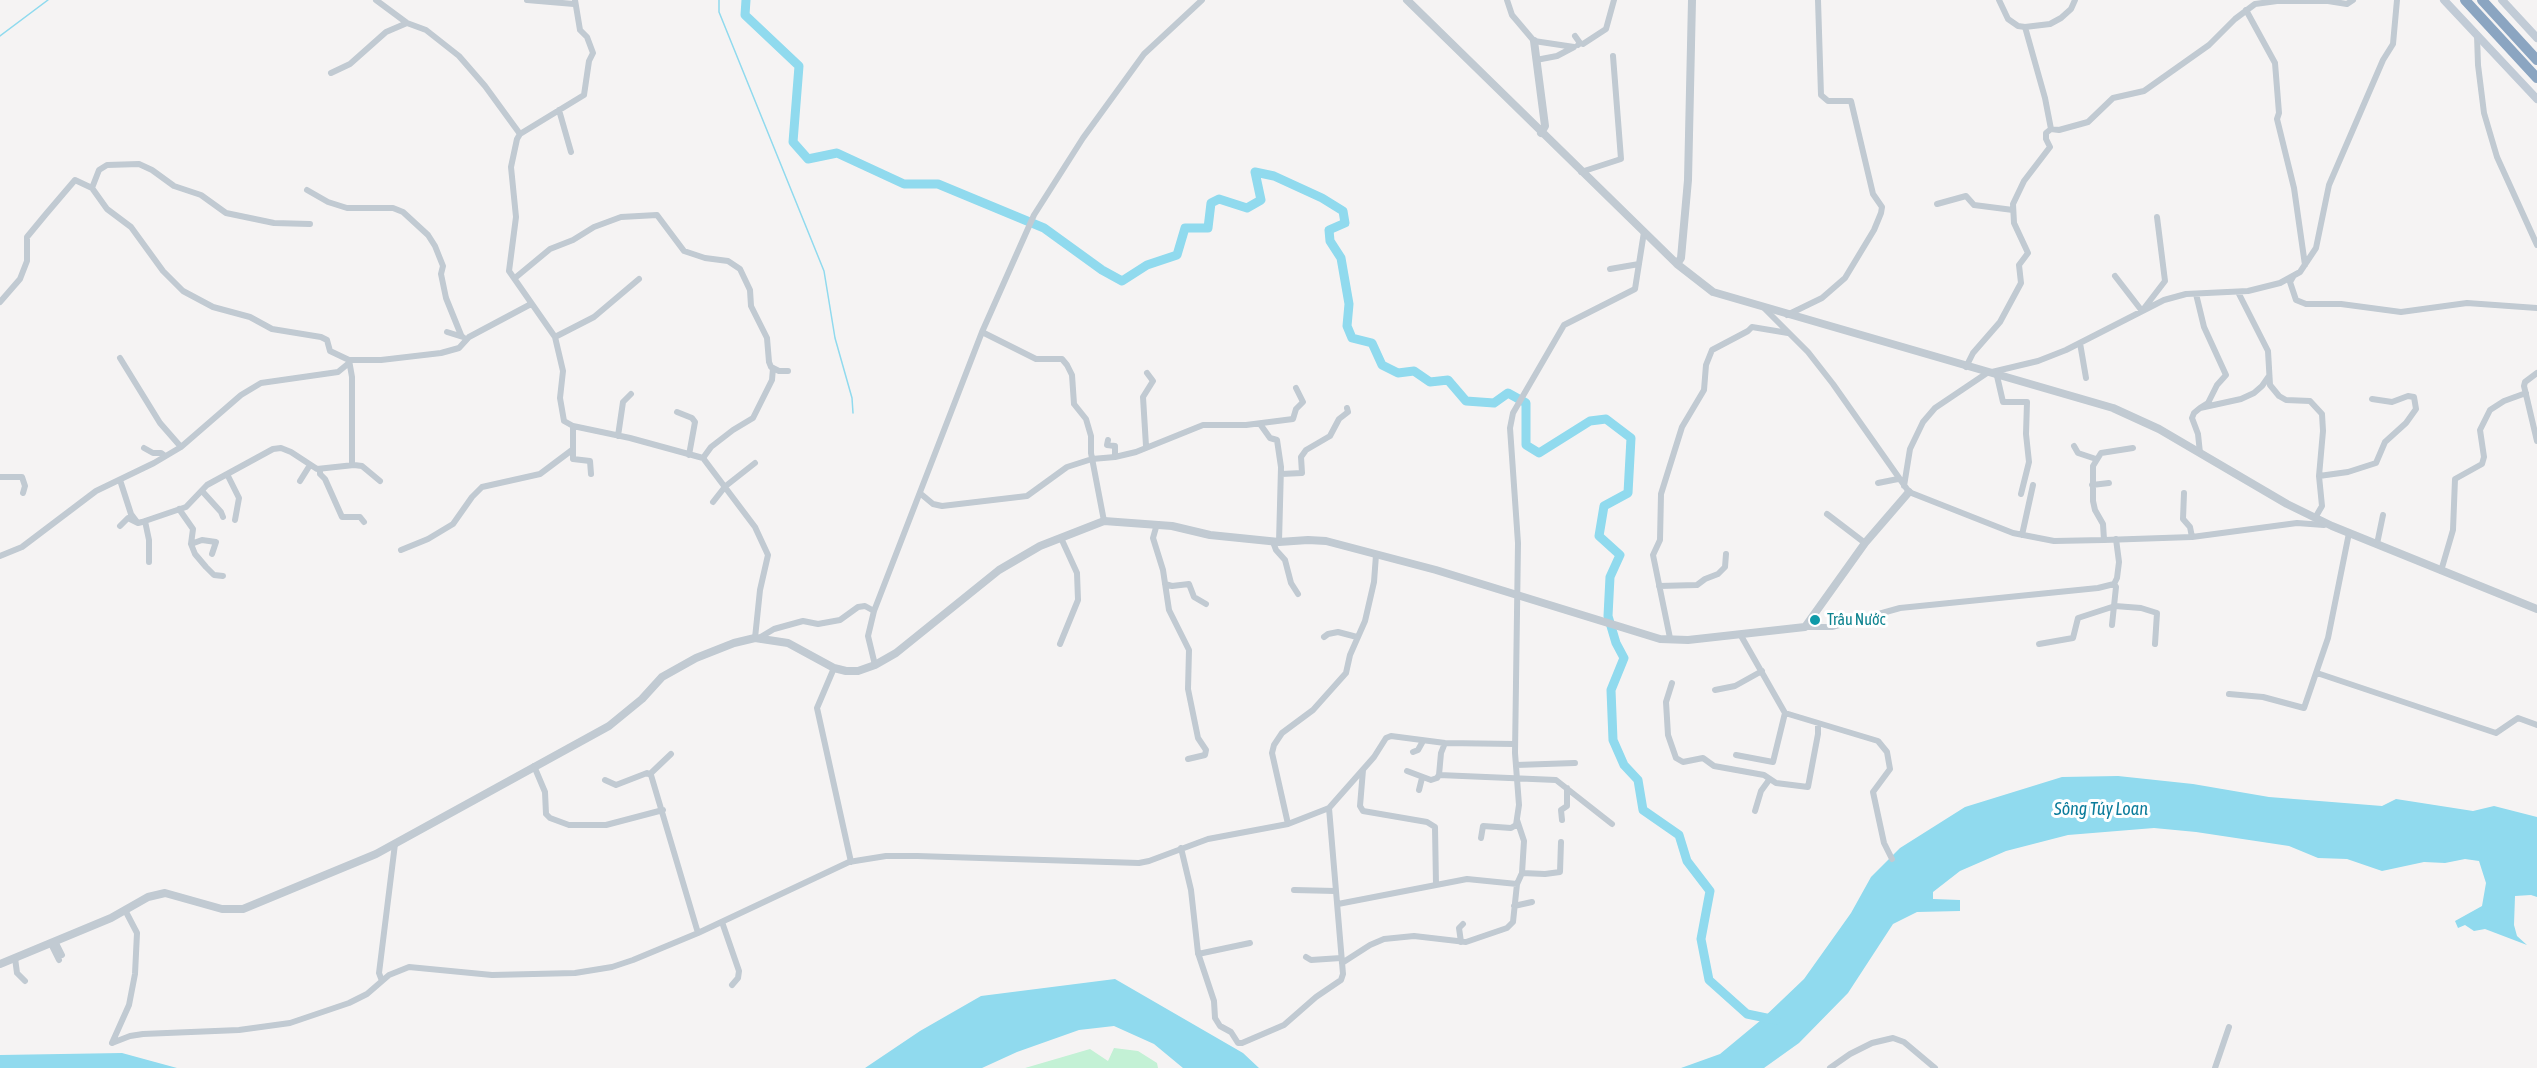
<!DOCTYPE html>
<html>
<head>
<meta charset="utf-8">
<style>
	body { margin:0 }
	canvas { display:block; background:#f5f3f3 }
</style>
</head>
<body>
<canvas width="2537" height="1068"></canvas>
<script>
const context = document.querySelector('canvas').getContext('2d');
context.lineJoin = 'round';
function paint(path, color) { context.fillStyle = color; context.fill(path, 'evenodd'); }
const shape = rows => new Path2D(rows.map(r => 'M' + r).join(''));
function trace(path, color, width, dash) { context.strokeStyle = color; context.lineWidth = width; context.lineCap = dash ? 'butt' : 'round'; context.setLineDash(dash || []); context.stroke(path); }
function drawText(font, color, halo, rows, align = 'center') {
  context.font = font + ' "Asap Condensed",sans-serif'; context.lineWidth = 6; context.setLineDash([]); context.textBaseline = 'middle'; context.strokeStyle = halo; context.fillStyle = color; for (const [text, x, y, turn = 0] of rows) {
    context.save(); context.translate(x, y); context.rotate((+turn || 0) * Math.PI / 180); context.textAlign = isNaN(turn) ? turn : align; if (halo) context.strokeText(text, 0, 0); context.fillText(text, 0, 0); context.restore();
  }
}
const green = shape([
	[1114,1048,1138,1051,1157,1063,1158,1068,1025,1068,1090,1049,1108,1061]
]);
const water = shape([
	[2118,776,2193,784,2269,797,2382,806,2396,799,2473,811,2494,806,2537,817,2537,897,2531,895,2515,896,2514,925,2517,936,2527,945,2485,929,2474,931,2465,925,2458,928,2455,921,2482,906,2486,883,2479,861,2465,859,2445,863,2424,862,2382,871,2347,859,2318,858,2289,846,2196,832,2154,828,2068,835,2006,851,1960,871,1933,892,1933,899,1960,900,1960,911,1917,912,1893,924,1848,993,1799,1043,1764,1068,1681,1068,1720,1054,1761,1020,1804,979,1851,913,1871,877,1900,848,1965,807,2062,777],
	[1115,979,1243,1053,1259,1068,1183,1068,1154,1044,1114,1026,1079,1030,1017,1052,982,1068,865,1068,920,1031,981,996],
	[122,1053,177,1068,0,1068,0,1055]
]);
const stream = shape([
	[719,0,719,12,824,271,835,338,852,398,853,413],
	[0,36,48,0]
]);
const river = shape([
	[746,0,745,15,799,66,793,142,808,159,837,153,904,184,938,184,1044,228,1102,270,1122,281,1147,265,1177,255,1185,228,1208,228,1211,203,1219,199,1247,208,1261,200,1255,172,1274,176,1322,198,1343,211,1345,223,1329,230,1330,241,1341,258,1349,304,1347,326,1352,338,1372,343,1382,365,1398,373,1414,371,1430,382,1448,380,1466,401,1494,403,1508,393,1526,403,1526,445,1539,453,1590,421,1606,419,1631,438,1628,493,1604,506,1599,536,1620,555,1610,577,1608,616,1616,643,1624,658,1611,690,1613,740,1624,765,1638,780,1643,810,1679,835,1687,861,1710,891,1701,939,1709,980,1747,1014,1776,1020]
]);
const minor = shape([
	[376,0,407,23,426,30,459,56,485,86,520,134],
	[527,0,574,4],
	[575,0,580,30,587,37,593,53,589,61,584,95,520,134,517,139,511,167,516,217,509,271,555,337,563,371,560,398,564,421,573,426,630,438,703,458,755,527,768,555,760,590,755,638],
	[1507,0,1512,15,1534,41,1574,47,1557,56,1536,60],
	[1999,0,2008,19,2018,26,2025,27,2050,24,2061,18,2071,9,2075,0],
	[2246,10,2275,63,2279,113,2277,119,2294,188,2305,265],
	[2477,35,2478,65,2484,113,2497,157,2537,245],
	[1575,36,1580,43,1578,45],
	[1580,43,1583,44,1606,29,1614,0],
	[331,73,350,64,386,32,407,23],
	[559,110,571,152],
	[2051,129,2059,130,2088,122,2113,98,2144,91,2209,45,2235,19,2255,4,2277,1,2328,1,2347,4,2353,0],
	[1581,172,1621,159,1613,56],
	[307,190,328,202,347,208,393,208,403,212,428,235,435,246,443,266,441,274,446,298,461,335],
	[1937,204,1966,196,1974,205,2013,210],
	[310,224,274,223,226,213,201,195,174,186,152,170,139,164,107,165,99,170,92,188,107,209,131,227,163,271,183,291,213,307,250,317,272,329,321,337,327,340,330,351,349,360,352,377,352,465],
	[1610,269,1639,264],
	[2115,276,2142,311,2165,281,2157,217],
	[2293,277,2290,282,2296,300,2306,304,2341,304,2401,312,2467,303,2537,308],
	[515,278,550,249,573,240,594,227,621,217,657,215,684,251,705,258,728,261,740,269,750,290,751,306,767,338,769,362,771,367,779,371,788,371],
	[2238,292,2268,351,2270,385,2279,396,2286,400,2310,401,2322,414,2323,431,2319,476],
	[2196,294,2204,327,2226,375,2217,385,2208,403,2200,408,2241,399,2254,393,2262,386,2269,376],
	[0,302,20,279,27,261,27,237,46,214,75,180,92,188],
	[1765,309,1808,352,1833,384,1909,492,2013,533,2054,541,2104,540,2192,537,2297,523,2324,525],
	[1787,315,1822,298,1845,278,1874,230,1881,213,1882,207,1873,194,1851,101,1828,101,1821,95,1818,0],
	[447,332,463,337],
	[982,332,1036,359,1062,359,1067,365,1072,375,1074,404,1086,419,1091,436,1091,453,1104,521],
	[555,337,594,317,639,279],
	[2080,343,2086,378],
	[120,358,160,423,181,447],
	[1966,367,1973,353,2000,322,2021,283,2019,265,2028,253,2014,223,2013,204,2024,181,2050,147,2046,139,2046,133,2051,129,2045,98,2025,27],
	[1992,372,2038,361,2066,350,2164,300,2186,294,2248,291,2280,283,2300,272,2316,248,2329,185,2383,60,2393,44,2397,0],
	[2537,373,2525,382,2524,386,2537,441],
	[1997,376,2003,402,2027,402,2026,434,2029,462,2021,494],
	[2200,408,2194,413,2192,418,2198,434,2200,453],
	[677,412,692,418,695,422,689,455],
	[1260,424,1270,438,1277,440,1281,467,1279,542],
	[573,426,573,459,590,461,591,474],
	[618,436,623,402,631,394],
	[1108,440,1107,445,1115,446,1115,457,1136,452,1203,425,1246,425,1293,419,1296,409,1303,402,1296,388],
	[1146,446,1143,397,1153,381,1147,373],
	[2074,446,2078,453,2096,459],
	[144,448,153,453,161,453,165,456],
	[703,458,711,447,733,430,753,418,772,380,773,368],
	[320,469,320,474,325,479,342,517,360,517,364,522],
	[227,474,239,498,235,520],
	[1281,474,1302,473,1301,457,1306,450,1330,436,1339,419,1348,412,1347,408],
	[0,477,22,477,25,486,23,493],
	[120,480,131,514,137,522],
	[300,481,310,465],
	[1878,483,1898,479],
	[727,485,755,463],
	[2092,485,2109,483],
	[1904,486,1910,449,1923,422,1935,408,1987,373],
	[202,491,221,512,223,517],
	[2184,493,2183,519,2190,527,2192,537],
	[921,494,933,504,942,506,1027,496,1067,467,1092,459,1115,457],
	[713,502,724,488],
	[179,509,193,529,191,544],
	[1827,514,1865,543],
	[2315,518,2322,506,2319,476,2348,472,2376,463,2385,442,2406,423,2416,409,2414,397,2408,396,2392,402,2372,399],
	[145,521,149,540,149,562],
	[1157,524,1153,538,1163,570,1169,610,1189,650,1188,689,1198,738,1206,750,1205,755,1188,759],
	[120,526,128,518,138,523,142,522,186,507,207,485,273,449,281,448,291,452,317,469,354,465,362,466,380,481],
	[2022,535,2033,485],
	[2104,540,2103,524,2095,510,2093,501,2093,466,2101,453,2133,448],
	[1273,542,1276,550,1285,560,1291,583,1298,594],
	[2377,544,2383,515],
	[401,550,428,539,453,524,472,497,482,487,540,474,572,450],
	[212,554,216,542,202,540,191,544,195,554,206,567,214,575,223,576],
	[0,556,22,547,96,491,154,463,181,447,241,395,261,383,338,372,349,363,349,360,381,360,441,353,459,348,469,337,531,304],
	[2441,571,2453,530,2455,479,2482,464,2484,457,2480,430,2490,410,2504,401,2526,393],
	[1165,584,1172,586,1189,584,1194,597,1206,604],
	[1659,586,1697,585,1705,579,1718,574,1725,567,1726,554],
	[2112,625,2116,587,2114,584],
	[1805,627,1832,627,1900,608,2098,588,2114,584,2117,578,2119,562,2116,539],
	[1324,637,1328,634,1338,632,1357,637],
	[759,638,774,629,803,621,818,624,840,620,858,607,865,606,874,611],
	[1670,638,1653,555,1660,540,1661,494,1682,427,1704,390,1706,365,1712,350,1748,331,1752,327,1788,333],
	[1060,644,1078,600,1077,573,1061,538],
	[2039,644,2073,638,2078,618,2115,606,2141,608,2157,613,2155,644],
	[875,665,868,636,874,611,982,332,1034,215,1083,138,1144,54,1202,0],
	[834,668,817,708,851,862],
	[2317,673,2496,733,2518,718,2537,725],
	[1672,683,1666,702,1668,735,1676,758,1683,762,1703,758,1714,766,1764,775,1776,783,1808,787,1818,734,1818,724],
	[1715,690,1735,686,1762,671],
	[2229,694,2263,697,2304,708,2328,638,2349,533],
	[1785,713,1878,741,1887,752,1890,769,1873,792,1884,843,1892,859],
	[1413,752,1418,750,1423,741],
	[1736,755,1773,762,1785,713,1740,634],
	[1516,765,1575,763],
	[534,766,545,792,546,814,550,818,569,825,606,825,663,810],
	[1363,770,1360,806,1363,811,1427,822,1435,827,1436,885],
	[1407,771,1431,780,1437,778,1439,775,1441,753,1445,743],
	[650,774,671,754],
	[1439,775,1556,780,1612,824],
	[605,780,616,785,647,773,651,775,698,933],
	[1419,790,1422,778],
	[1755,811,1761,791,1769,780],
	[1562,820,1561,810,1567,806,1567,788],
	[1288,824,1272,753,1274,745,1282,733,1313,710,1346,673,1350,655,1365,621,1374,582,1376,555],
	[1481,838,1483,826,1511,828,1516,825,1519,805,1515,753,1518,543,1510,428,1513,413,1564,325,1635,289,1644,232],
	[1181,848,1191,890,1198,953,1214,1001,1215,1018,1220,1026,1231,1032,1238,1043,1242,1043,1284,1025,1316,997,1341,980,1343,974,1329,808],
	[1522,873,1545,874,1560,872,1561,842],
	[1294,890,1335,891],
	[1338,904,1467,879,1517,884,1522,873,1524,841,1517,820],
	[1514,906,1532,902],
	[722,922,739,971,738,978,732,985],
	[1461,942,1459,928,1463,924],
	[56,943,62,955],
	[51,944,59,960],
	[1198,954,1250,943],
	[1306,957,1311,960,1341,958],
	[15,958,17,973,25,981],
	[1342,963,1370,945,1384,939,1414,936,1466,942,1507,928,1513,922,1517,884],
	[382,981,379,973,395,844],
	[112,1043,130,1036,143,1034,239,1030,290,1023,349,1003,367,994,389,975,409,967,492,975,575,973,612,967,633,960,698,933,849,862,861,860,886,856,917,856,1139,863,1149,861,1208,839,1288,824,1329,808,1374,757,1386,738,1391,736,1445,743,1515,744],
	[112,1043,129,1005,135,974,137,933,125,910],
	[1830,1068,1850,1054,1872,1043,1893,1038,1904,1042,1935,1068],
	[2215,1068,2229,1027]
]);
const tertiary = shape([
	[1407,0,1677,264,1713,292,2113,408,2159,429,2287,504,2332,526,2537,609],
	[1534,41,1545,126,1541,133],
	[1677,264,1681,258,1688,180,1692,0],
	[0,964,111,918,148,897,165,893,222,909,243,909,376,854,609,726,642,699,662,677,696,658,734,643,755,638,788,643,834,668,846,671,858,671,875,665,896,653,999,570,1040,546,1104,521,1172,526,1210,535,1279,542,1308,540,1326,541,1436,570,1660,639,1688,640,1805,627,1865,543,1909,492]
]);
const secondary = shape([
	[2444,0,2537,99],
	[2502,0,2537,38]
]);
const motorway = shape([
	[2465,0,2537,78],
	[2482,0,2537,60]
]);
const markers = [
	[1815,620,6,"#0f9aa8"]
];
const cultureNames = [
	["Trâu Nước",1827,620]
];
const waterNames = [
	["Sông Túy Loan",2101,809]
];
paint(green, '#c3f1d5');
paint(water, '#90daee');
trace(stream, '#90daee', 1.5);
trace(river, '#90daee', 9);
trace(minor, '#c1cad2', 6);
trace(tertiary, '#c1cad2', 8);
trace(secondary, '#c1cbd6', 8);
trace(motorway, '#8ba5c1', 10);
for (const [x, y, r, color] of markers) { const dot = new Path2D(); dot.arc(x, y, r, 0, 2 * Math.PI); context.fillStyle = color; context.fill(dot); trace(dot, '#fff', 2); }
drawText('16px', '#0d838f', '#fff', cultureNames, 'left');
drawText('italic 18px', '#0c7c9b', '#fff', waterNames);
</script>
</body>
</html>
